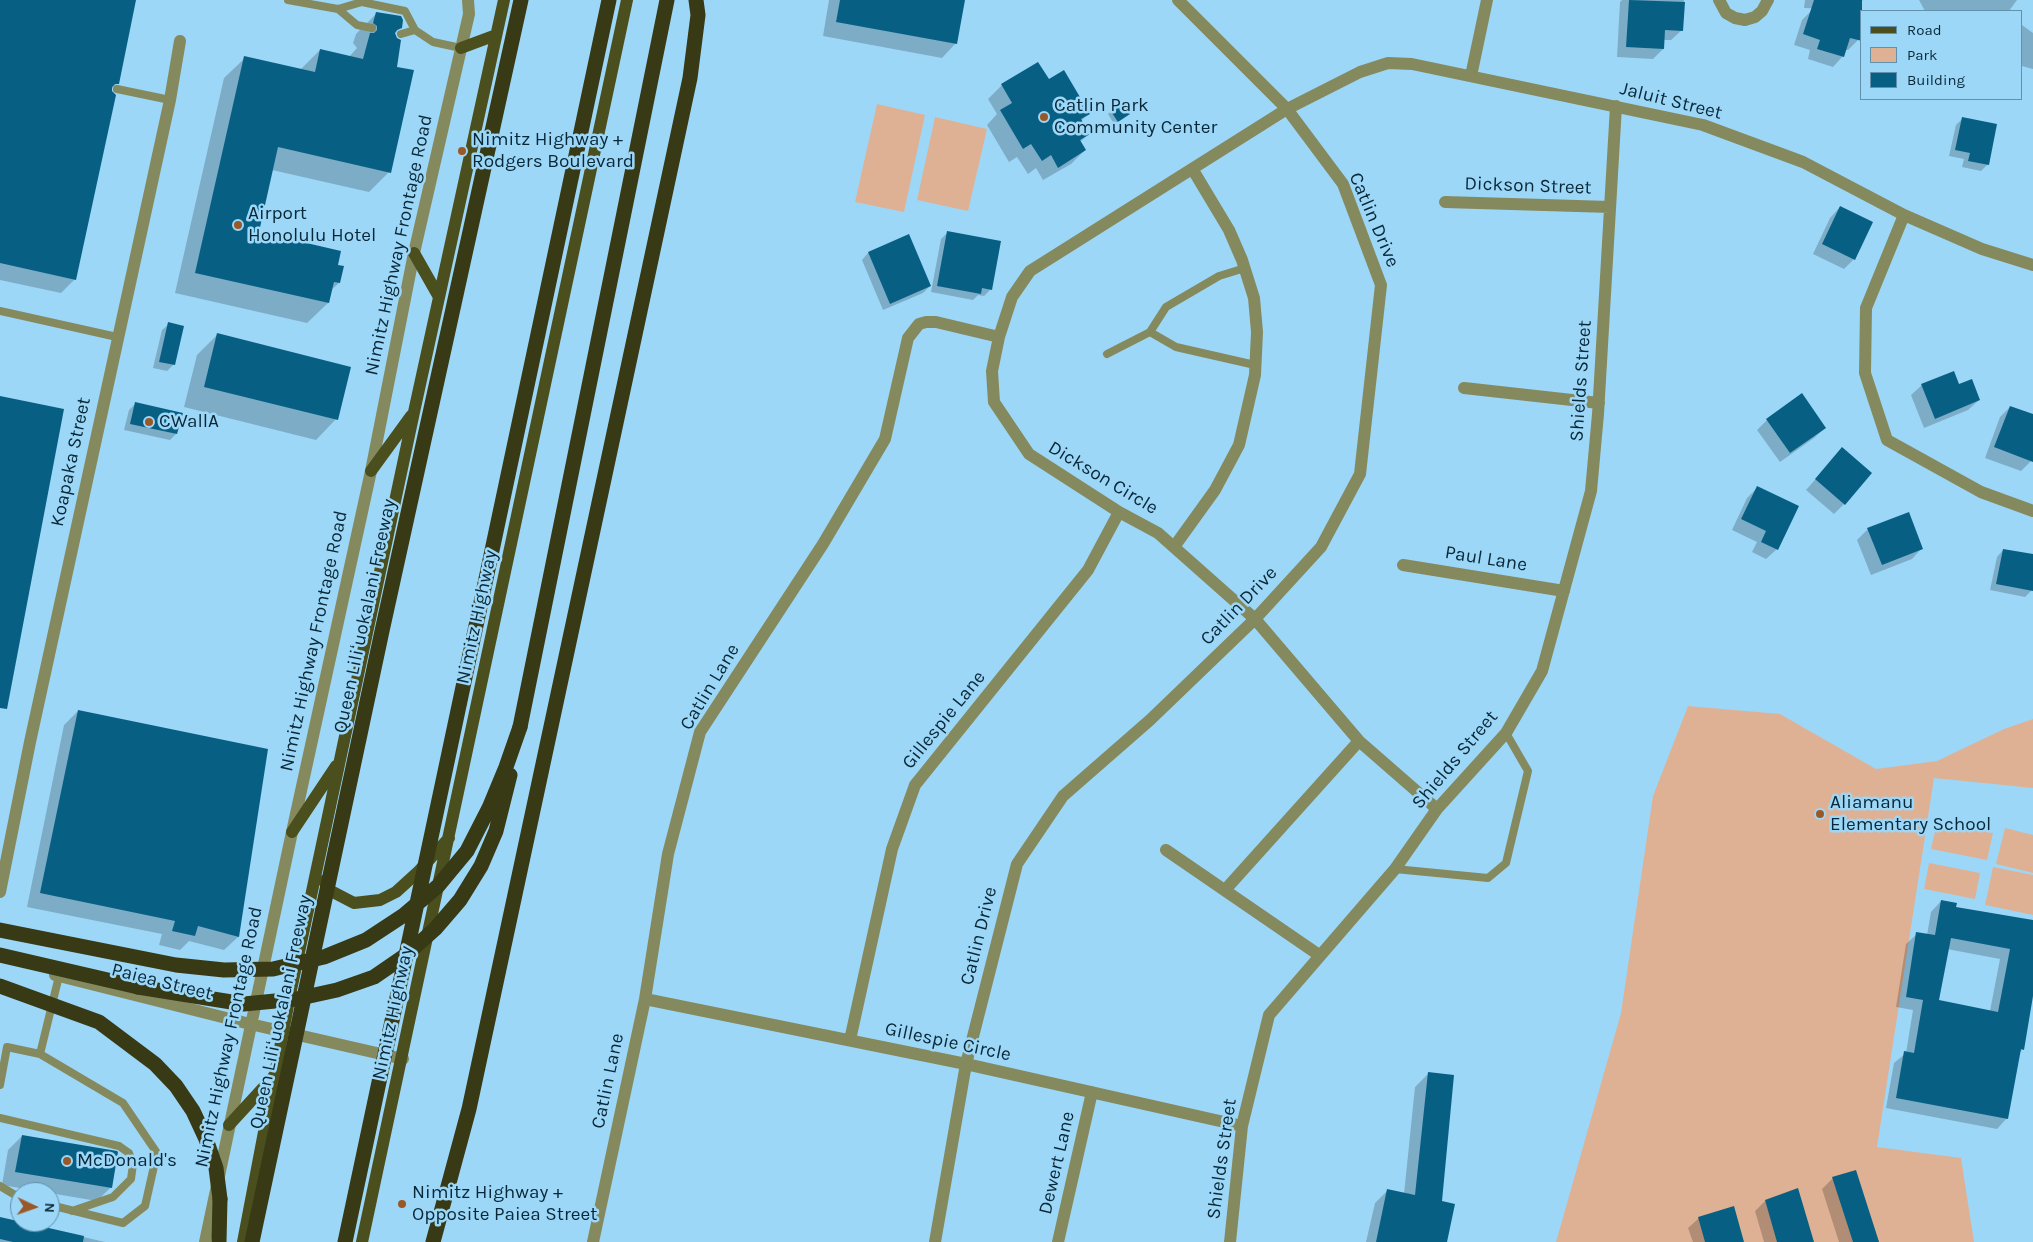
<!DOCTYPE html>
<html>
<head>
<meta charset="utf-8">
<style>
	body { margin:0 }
	#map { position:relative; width:2033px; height:1242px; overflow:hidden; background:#9dd7f8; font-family:Karla,sans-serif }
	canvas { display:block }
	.legend { position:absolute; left:1860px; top:10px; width:162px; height:90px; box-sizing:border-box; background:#9dd7f8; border:1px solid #6191ab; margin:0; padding:6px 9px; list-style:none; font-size:15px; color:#082838 }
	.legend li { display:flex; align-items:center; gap:10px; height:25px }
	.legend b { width:25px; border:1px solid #6191ab }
	.north { position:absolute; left:10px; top:1182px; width:50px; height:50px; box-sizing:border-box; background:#9dd7f8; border:1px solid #6191ab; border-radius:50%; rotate:93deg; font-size:14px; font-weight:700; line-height:20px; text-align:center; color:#082838 }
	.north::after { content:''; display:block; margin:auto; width:18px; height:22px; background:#9b5827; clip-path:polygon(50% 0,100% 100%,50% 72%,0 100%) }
</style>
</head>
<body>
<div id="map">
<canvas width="2033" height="1242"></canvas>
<ul class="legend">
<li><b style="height:6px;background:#4b4f1d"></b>Road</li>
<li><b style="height:14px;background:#dfb194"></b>Park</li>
<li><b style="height:14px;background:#076084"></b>Building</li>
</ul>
<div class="north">N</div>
</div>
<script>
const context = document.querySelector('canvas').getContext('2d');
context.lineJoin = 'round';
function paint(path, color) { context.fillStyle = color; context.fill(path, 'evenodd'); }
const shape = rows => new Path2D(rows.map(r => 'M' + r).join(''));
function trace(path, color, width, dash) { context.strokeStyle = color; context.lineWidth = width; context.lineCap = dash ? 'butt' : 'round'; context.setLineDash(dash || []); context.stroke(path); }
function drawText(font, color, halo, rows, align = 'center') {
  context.font = font + ' Karla,sans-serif'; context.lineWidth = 5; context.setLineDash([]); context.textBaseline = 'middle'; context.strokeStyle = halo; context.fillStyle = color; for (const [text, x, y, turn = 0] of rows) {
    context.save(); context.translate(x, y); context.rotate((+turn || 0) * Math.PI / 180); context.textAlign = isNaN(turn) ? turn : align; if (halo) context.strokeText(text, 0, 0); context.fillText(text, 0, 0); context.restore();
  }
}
const green = shape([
	[877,104,925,115,904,212,855,202],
	[935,117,987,129,968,211,917,200],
	[1688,706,1780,714,1876,769,1937,761,2004,729,2033,719,2033,788,1934,778,1877,1147,1961,1158,1974,1242,1556,1242,1621,1013,1653,796],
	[1937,822,1993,833,1987,860,1931,849],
	[2005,828,2033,835,2033,873,1996,864],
	[1929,863,1980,873,1975,899,1924,889],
	[1993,867,2033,875,2033,915,1985,905]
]);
const shadow = shape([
	[0,0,135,0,117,83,111,90,75,279,61,293,0,280],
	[829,0,963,0,955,44,942,58,823,36],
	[1622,0,1684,0,1682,30,1671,40,1664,40,1663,49,1653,59,1617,57,1620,2],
	[1805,0,1863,0,1853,10,1804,8],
	[1919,0,2017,0,2009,11,1925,11],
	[1812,10,1858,40,1848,50,1845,50,1843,56,1833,67,1808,59,1810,50,1794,45,1802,20],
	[377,13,401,27,394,34,396,68,389,172,369,192,272,170,258,233,336,265,339,283,330,291,328,303,307,323,175,293,224,78,245,58,300,70,320,50,349,57,357,48,353,43,356,34],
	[2022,25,2033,33,2033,69,2022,66],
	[1038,64,1048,81,1088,114,1081,121,1089,134,1080,142,1085,150,1071,164,1043,180,1036,168,1028,174,1017,157,1009,162,987,125,997,114,988,99,1002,85],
	[1111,111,1129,114,1114,124,1108,114],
	[1963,118,1988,164,1981,171,1962,167,1964,159,1949,156,1956,125],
	[1840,207,1854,259,1844,269,1813,254,1830,218],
	[948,232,990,290,984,296,978,295,973,300,931,292,941,239],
	[908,236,930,286,923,293,883,310,862,260,868,253],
	[169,324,174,364,167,371,153,368,162,330],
	[217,335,336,419,316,440,184,407,197,355],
	[1922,385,1959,386,1979,400,1968,410,1924,428,1911,395],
	[136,403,176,434,170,440,124,430,129,410],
	[2010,407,2033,416,2033,456,2031,461,2021,471,1985,458,2000,417],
	[1767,420,1825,428,1814,438,1780,462,1757,430],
	[1842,449,1844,504,1834,514,1806,490],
	[1757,488,1777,549,1766,559,1752,552,1757,542,1732,530,1747,498],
	[1868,529,1922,548,1912,559,1871,575,1857,540],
	[2003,550,2033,556,2032,590,2025,597,1990,590,1997,557],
	[78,711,267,750,238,937,224,950,189,941,180,950,159,945,162,934,27,907,64,725],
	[1941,901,1955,908,2033,921,2033,989,2023,1049,2019,1053,2007,1118,1997,1129,1886,1108,1894,1063,1906,1053,1913,1010,1896,1007,1906,944,1917,934,1927,935,1931,912],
	[1947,949,2000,959,1990,1011,1938,1001],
	[1428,1074,1440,1202,1446,1242,1366,1242,1375,1203,1388,1190,1404,1194,1415,1087],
	[22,1136,111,1187,97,1201,2,1185,8,1150],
	[1855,1171,1879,1242,1839,1242,1822,1189,1832,1179],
	[1765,1201,1813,1242,1764,1242,1755,1211],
	[2,1218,105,1242,0,1242,0,1220],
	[1699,1218,1743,1242,1693,1242,1688,1228]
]);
const building = shape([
	[0,0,136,0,119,84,115,84,112,87,112,91,116,95,76,280,0,263],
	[840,0,965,0,957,44,836,22],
	[1629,0,1685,2,1683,31,1665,30,1664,49,1626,47],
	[1814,0,1862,0,1862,41,1850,38,1844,57,1817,49,1820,40,1803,34],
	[376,12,401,16,403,20,402,28,397,30,395,33,397,38,401,40,397,67,414,70,391,173,278,147,259,232,341,251,338,265,344,266,340,283,334,282,329,303,195,273,244,56,315,72,320,49,363,59,370,33,374,33,377,30,377,26,373,23],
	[1038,62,1049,79,1064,70,1090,114,1081,119,1090,134,1080,140,1086,150,1058,168,1051,155,1042,161,1031,144,1023,149,1000,110,1012,103,1001,84],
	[1123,102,1130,114,1118,122,1110,110],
	[1962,117,1997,124,1989,165,1968,161,1970,153,1955,150],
	[1840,206,1873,222,1855,260,1822,244],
	[947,231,1001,241,992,290,982,288,981,294,937,286],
	[909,234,931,286,890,304,868,252],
	[168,322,184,326,175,365,159,362],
	[217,333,351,367,338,420,204,387],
	[1954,371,1959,384,1972,379,1980,400,1935,419,1921,384],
	[1802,393,1826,428,1790,453,1766,419],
	[0,396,64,409,7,709,0,708],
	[135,402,183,413,177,434,130,424],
	[2010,406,2033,414,2033,462,1994,447],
	[1842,447,1872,473,1845,505,1815,479],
	[1757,486,1799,506,1778,550,1761,542,1766,531,1741,519],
	[1909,512,1923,549,1882,565,1867,528],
	[2003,549,2033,554,2033,591,1996,584],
	[78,710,268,749,239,937,198,926,195,936,172,931,175,921,40,893],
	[1941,900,1957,903,1956,907,2033,920,2033,996,2024,1050,2021,1049,2008,1119,1896,1098,1904,1051,1914,1053,1923,1000,1906,997,1916,932,1935,935],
	[1951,938,2010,949,1998,1012,1939,1000],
	[1428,1072,1454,1075,1442,1201,1455,1204,1447,1242,1376,1242,1387,1189,1415,1195],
	[22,1135,117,1151,118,1152,112,1188,15,1172],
	[1856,1170,1879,1242,1853,1242,1832,1177],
	[1798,1188,1814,1242,1777,1242,1765,1200],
	[1734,1206,1744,1242,1705,1242,1698,1217],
	[0,1217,84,1236,83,1242,13,1242,0,1239]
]);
const lane = shape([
	[288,0,338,9,362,2,405,11,415,30,433,42,461,48],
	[338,9,357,25,372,28],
	[401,34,415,30],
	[117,89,170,100],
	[1245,268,1219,276,1166,307,1150,332,1176,347,1255,365],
	[0,311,117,337],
	[1107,354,1150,332],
	[1395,869,1488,878,1506,863,1528,771,1506,733],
	[40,1054,123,1103,157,1153,145,1206,123,1223,50,1205],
	[0,1085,7,1047,40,1054,59,976],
	[0,1118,119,1146,129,1153,133,1164,131,1179,113,1197,72,1211],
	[0,1186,20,1198]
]);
const street = shape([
	[1719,0,1726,13,1735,18,1745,20,1755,17,1762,11,1768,0],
	[1471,76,1487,0],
	[1445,202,1610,207],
	[1904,215,1866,308,1865,373,1887,440,1981,492,2033,511],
	[1464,388,1599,403],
	[1174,547,1215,490,1239,445,1255,375,1257,332,1254,298,1242,260,1229,230,1193,170],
	[1403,565,1564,591],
	[1437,809,1359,741,1255,619,1158,533,1119,512,1029,454,994,402,992,371,999,337,1012,297,1030,271,1287,109,1360,72,1388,63,1412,64,1703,125,1803,162,1904,215,1982,249,2033,265],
	[1166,850,1319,955],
	[1225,890,1359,741],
	[0,892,30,742,170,100,180,41],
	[55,975,250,1024,403,1059],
	[645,999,966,1064,1242,1126],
	[850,1040,892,849,915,785,1088,570,1119,512],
	[205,1242,292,832,371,471,414,253,469,14,468,0],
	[593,1242,645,999,668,854,700,732,823,544,885,439,908,338,919,324,926,322,936,322,999,337],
	[935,1242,966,1064,1017,864,1063,796,1150,720,1255,619,1321,547,1360,474,1381,285,1343,184,1287,109,1178,0],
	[1058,1242,1092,1092],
	[1230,1242,1242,1126,1269,1015,1395,869,1437,809,1506,733,1542,671,1591,491,1598,414,1616,106]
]);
const primary = shape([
	[461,48,496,35],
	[414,253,439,297],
	[371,471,411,416],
	[292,832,336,766],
	[324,881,331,891,354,903,380,900,396,892,418,872,449,838],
	[229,1125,274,1076],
	[243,1242,291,990,414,412,504,0],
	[362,1242,627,0]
]);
const highway = shape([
	[520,727,667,0],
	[0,955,138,987],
	[219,1242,220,1199],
	[433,1242,469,1109,690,78,698,15,696,0]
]);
const highwayBridge = shape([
	[0,930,176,965,224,970,273,969,324,957,366,940,404,915,438,886,467,851,489,808,506,767,520,727],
	[0,986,99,1022,155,1064,176,1086,193,1111,206,1139,216,1168,220,1199],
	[138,987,244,1004,296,999,337,990,374,977,406,955,435,929,460,900,481,866,496,831,510,775],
	[252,1242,382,631,521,0],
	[345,1242,609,0]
]);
const markers = [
	[1044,117,5,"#9b5827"],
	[462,151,5,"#9b5827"],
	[238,225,5,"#9b5827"],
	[149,422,5,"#9b5827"],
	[1820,814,5,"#9b5827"],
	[67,1161,5,"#9b5827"],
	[402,1204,5,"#9b5827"]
];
const streetNames = [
	["Jaluit Street",1671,101,14],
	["Dickson Street",1528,186,2],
	["Catlin Drive",1374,220,67],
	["Nimitz Highway Frontage Road",399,245,-78],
	["Shields Street",1581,381,-86],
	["Koapaka Street",71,462,-78],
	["Dickson Circle",1103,478,31],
	["Paul Lane",1486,559,9],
	["Catlin Drive",1239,606,-46],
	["Queen Liliʻuokalani Freeway",365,616,-78],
	["Nimitz Highway",477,617,-78],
	["Nimitz Highway Frontage Road",314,641,-78],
	["Catlin Lane",710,687,-59],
	["Gillespie Lane",944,720,-51],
	["Shields Street",1455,760,-50],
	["Catlin Drive",979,936,-76],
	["Paiea Street",162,982,14],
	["Queen Liliʻuokalani Freeway",281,1012,-78],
	["Nimitz Highway",393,1013,-78],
	["Nimitz Highway Frontage Road",229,1037,-78],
	["Gillespie Circle",948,1042,12],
	["Catlin Lane",608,1081,-78],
	["Shields Street",1222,1159,-82],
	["Dewert Lane",1057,1163,-77]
];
const poiNames = [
	["Catlin Park",1054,106],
	["Community Center",1054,128],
	["Nimitz Highway +",472,140],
	["Rodgers Boulevard",472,162],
	["Airport",248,214],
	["Honolulu Hotel",248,236],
	["CWallA",159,422],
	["Aliamanu",1830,803],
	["Elementary School",1830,825],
	["McDonald's",77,1161],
	["Nimitz Highway +",412,1193],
	["Opposite Paiea Street",412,1215]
];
paint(green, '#dfb194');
paint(shadow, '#0003');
paint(building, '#076084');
trace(lane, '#858a5e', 8);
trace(street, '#858a5e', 12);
trace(primary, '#4b4f1d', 12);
trace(highway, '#373a15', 15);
trace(highwayBridge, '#373a15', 15);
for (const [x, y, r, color] of markers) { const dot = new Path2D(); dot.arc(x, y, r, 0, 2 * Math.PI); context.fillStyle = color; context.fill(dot); trace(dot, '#9dd7f8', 2); }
drawText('19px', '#082838', '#9dd7f8', streetNames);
drawText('19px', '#082838', '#9dd7f8', poiNames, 'left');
</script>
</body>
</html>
